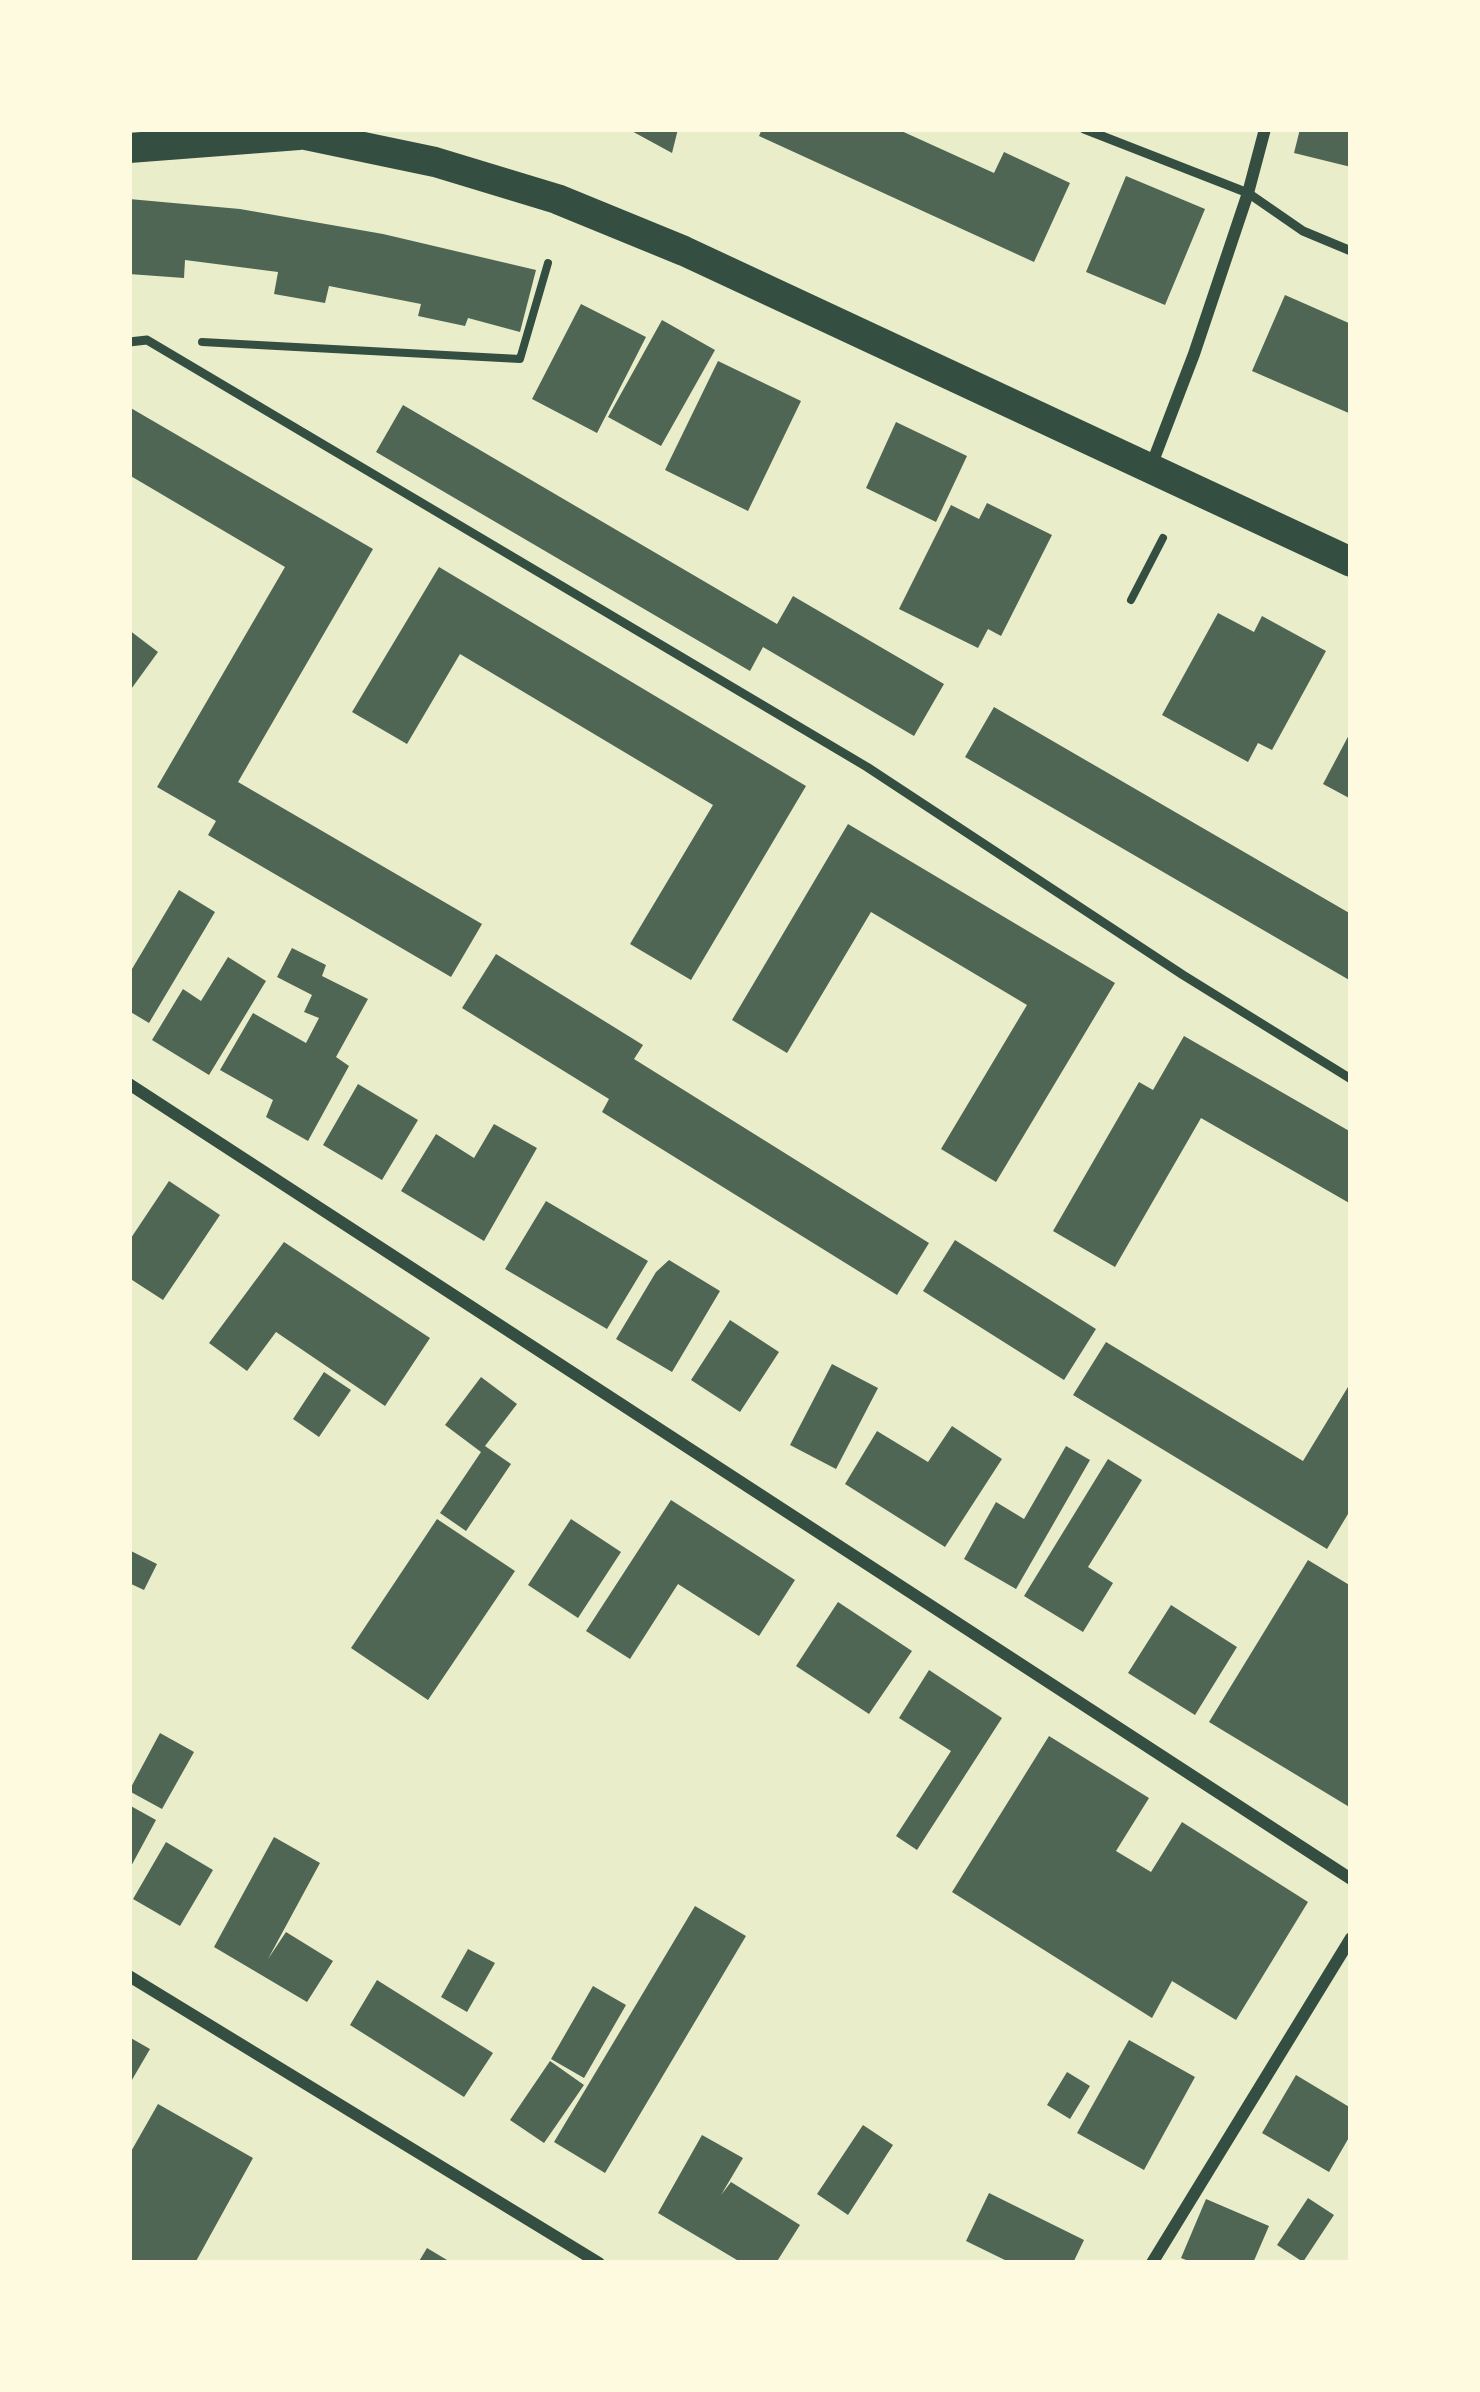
<!DOCTYPE html>
<html>
<head>
<meta charset="utf-8">
<style>
	body { margin:0 }
	#map { position:relative; width:1480px; height:2392px; overflow:hidden; background:#e9edc9; font-family:"DejaVu Sans",sans-serif }
	canvas { display:block }
	.frame { position:absolute; inset:0; border:132px solid #fefae0; pointer-events:none }
</style>
</head>
<body>
<div id="map">
<canvas width="1480" height="2392"></canvas>
<div class="frame"></div>
</div>
<script>
const context = document.querySelector('canvas').getContext('2d');
context.lineJoin = 'round';
function paint(path, color) { context.fillStyle = color; context.fill(path, 'evenodd'); }
const shape = rows => new Path2D(rows.map(r => 'M' + r).join(''));
function trace(path, color, width, dash) { context.strokeStyle = color; context.lineWidth = width; context.lineCap = dash ? 'butt' : 'round'; context.setLineDash(dash || []); context.stroke(path); }
const building = shape([
	[628,129,678,129,672,153],
	[762,129,897,129,994,173,1004,152,1070,183,1034,262,759,136],
	[1300,129,1351,129,1351,167,1294,153],
	[1126,176,1205,209,1165,305,1086,272],
	[129,199,240,209,383,234,536,270,520,332,468,318,465,326,418,316,421,304,329,286,325,303,274,294,278,272,185,260,184,278,129,274],
	[1285,295,1351,324,1351,414,1252,371],
	[581,304,646,337,597,433,532,399],
	[662,320,715,350,661,446,608,417],
	[718,361,801,401,748,511,665,470],
	[403,405,777,624,793,596,944,684,914,736,763,647,750,671,376,452],
	[129,407,373,549,238,782,482,924,451,977,208,835,216,821,157,787,285,567,129,475],
	[896,422,967,456,936,522,866,488],
	[987,503,1052,535,1001,636,988,629,978,648,899,609,951,505,979,519],
	[439,567,806,786,691,980,630,944,713,805,460,654,407,744,352,712],
	[1218,613,1254,632,1262,616,1326,651,1272,750,1258,743,1248,762,1162,715],
	[129,630,158,652,129,692],
	[994,707,1351,914,1351,981,965,757],
	[1351,731,1351,799,1323,784],
	[848,824,1115,983,996,1182,941,1149,1027,1005,871,912,787,1053,732,1020],
	[179,890,215,912,149,1023,129,1011,129,974],
	[292,948,326,965,322,976,368,999,336,1057,349,1066,308,1141,266,1117,273,1100,220,1070,253,1013,306,1043,319,1018,304,1012,312,995,277,977],
	[496,954,643,1045,634,1059,929,1243,897,1295,602,1112,609,1099,462,1008],
	[228,957,266,981,209,1075,152,1040,183,989,201,1001],
	[1184,1036,1351,1132,1351,1204,1201,1118,1115,1267,1053,1231,1139,1082,1153,1090],
	[358,1084,418,1120,382,1180,323,1145],
	[494,1124,537,1148,484,1241,401,1191,436,1134,474,1158],
	[169,1181,220,1215,163,1300,129,1278,129,1241],
	[546,1201,648,1261,607,1329,505,1269],
	[955,1240,1096,1329,1064,1380,923,1291],
	[284,1242,430,1338,385,1406,276,1332,247,1371,209,1343],
	[669,1260,720,1291,672,1372,616,1339,656,1272],
	[730,1320,779,1352,740,1412,691,1380],
	[1106,1342,1303,1461,1351,1382,1351,1509,1327,1549,1073,1395],
	[832,1364,878,1388,836,1469,790,1445],
	[324,1372,351,1390,319,1437,293,1419],
	[481,1377,517,1404,485,1446,511,1464,466,1531,440,1513,481,1452,445,1425],
	[952,1426,1002,1459,945,1547,845,1484,877,1431,928,1462],
	[1066,1446,1090,1460,1016,1589,964,1559,996,1502,1024,1519],
	[1108,1459,1142,1480,1088,1567,1113,1583,1083,1632,1024,1596],
	[671,1500,795,1580,759,1636,678,1584,630,1659,586,1631],
	[437,1519,515,1571,428,1700,351,1648],
	[571,1519,621,1552,578,1618,528,1585],
	[129,1550,157,1564,144,1590,129,1583],
	[1308,1560,1351,1586,1351,1808,1209,1722],
	[838,1602,912,1651,869,1714,796,1666],
	[1171,1605,1237,1647,1195,1715,1128,1673],
	[929,1670,1002,1718,917,1850,896,1836,951,1751,899,1718],
	[160,1733,194,1752,162,1809,129,1791],
	[1049,1736,1149,1798,1116,1851,1151,1872,1182,1822,1308,1902,1236,2020,1172,1981,1152,2018,952,1892],
	[129,1805,156,1820,129,1870],
	[274,1837,320,1863,268,1959,286,1932,333,1961,307,2002,214,1947],
	[166,1842,213,1870,180,1926,133,1899],
	[695,1906,746,1936,605,2173,554,2142],
	[468,1949,495,1963,467,2012,441,1997],
	[377,1980,493,2053,464,2097,350,2025],
	[593,1986,626,2005,584,2078,551,2059],
	[129,2037,150,2049,129,2085],
	[1129,2040,1195,2077,1144,2170,1077,2133],
	[550,2061,584,2085,544,2143,510,2120],
	[1067,2072,1090,2086,1070,2119,1047,2105],
	[1296,2075,1351,2108,1351,2134,1329,2172,1262,2133],
	[158,2104,253,2158,195,2263,129,2263,129,2155],
	[863,2125,893,2145,848,2215,817,2194],
	[702,2135,743,2158,721,2195,731,2182,800,2225,776,2263,742,2263,658,2213],
	[989,2193,1084,2240,1073,2263,1011,2263,966,2241],
	[1308,2198,1334,2215,1303,2262,1277,2245],
	[1206,2199,1269,2226,1253,2263,1194,2263,1181,2258],
	[427,2248,452,2263,418,2263]
]);
const path = shape([
	[202,342,520,359,548,263],
	[1131,600,1163,538]
]);
const service = shape([
	[1084,129,1248,193,1303,231,1351,251],
	[129,342,147,340,867,767,1183,975,1351,1079]
]);
const minor = shape([
	[1150,469,1194,354,1248,193,1265,129],
	[129,1084,1351,1879],
	[129,1976,599,2263],
	[1152,2263,1351,1938]
]);
const primary = shape([
	[277,129,435,162,557,199,684,251,1351,562],
	[129,148,299,135]
]);
paint(building, '#4f6655');
trace(path, '#344e41', 8);
trace(service, '#344e41', 9);
trace(minor, '#344e41', 12);
trace(primary, '#344e41', 30);
</script>
</body>
</html>
